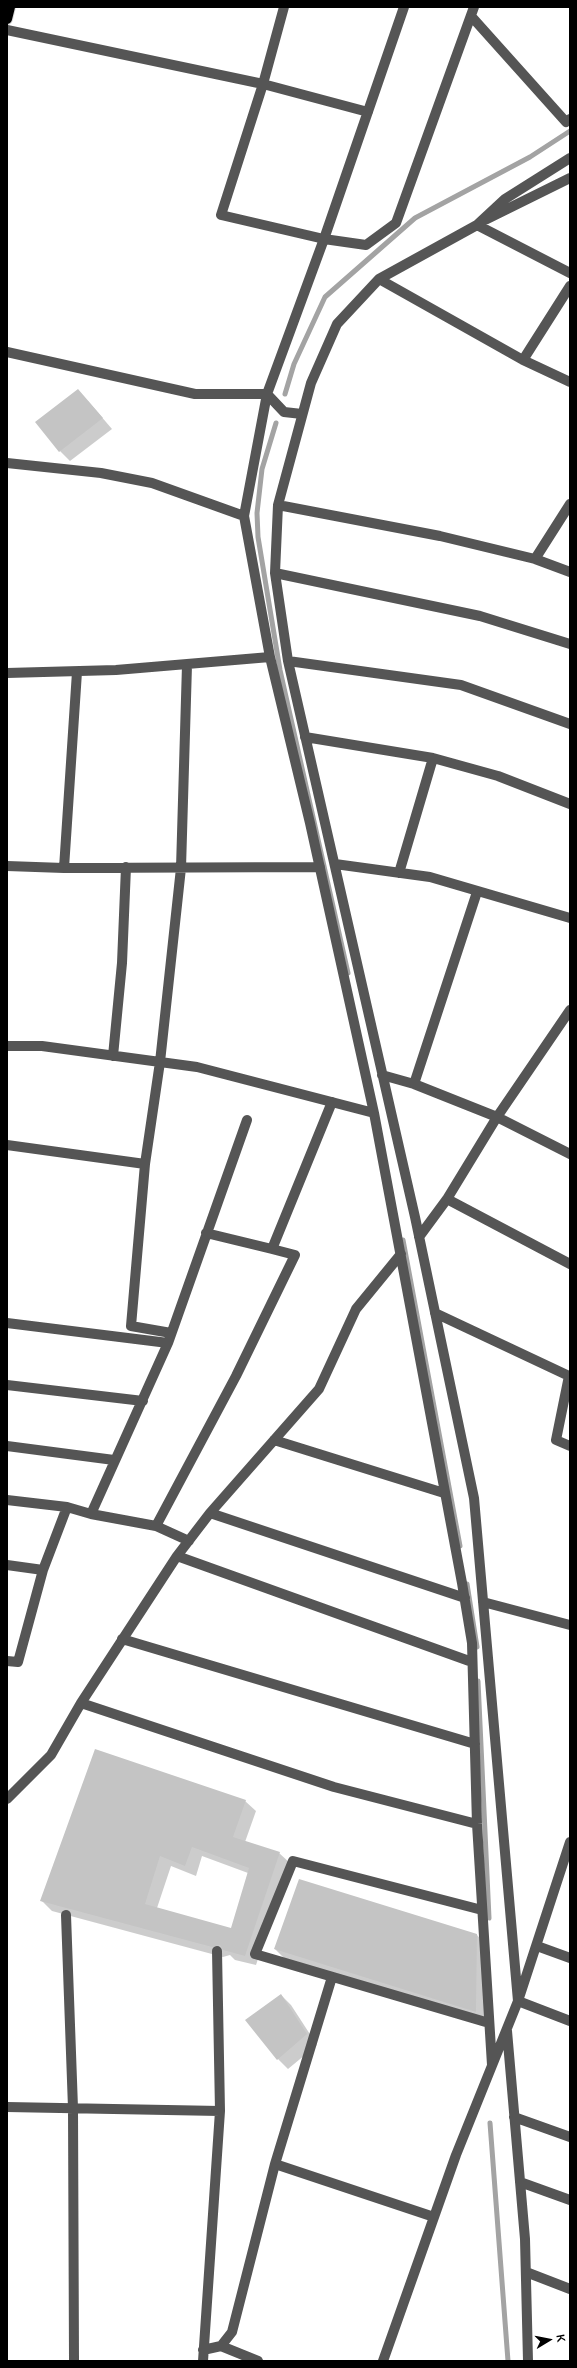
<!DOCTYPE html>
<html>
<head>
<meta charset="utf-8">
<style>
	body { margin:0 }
	#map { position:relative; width:577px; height:2368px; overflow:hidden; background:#fff; font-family:Lato,sans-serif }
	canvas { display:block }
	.frame { position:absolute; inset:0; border:8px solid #000; pointer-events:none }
	.north { position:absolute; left:529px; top:2320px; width:40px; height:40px; -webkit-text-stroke:3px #fff; paint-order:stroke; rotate:80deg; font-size:11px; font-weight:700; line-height:16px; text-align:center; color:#000 }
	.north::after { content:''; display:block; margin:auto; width:14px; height:18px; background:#000; clip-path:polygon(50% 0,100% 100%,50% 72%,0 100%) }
</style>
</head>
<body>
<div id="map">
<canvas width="577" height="2368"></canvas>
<div class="frame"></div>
<div class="north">K</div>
</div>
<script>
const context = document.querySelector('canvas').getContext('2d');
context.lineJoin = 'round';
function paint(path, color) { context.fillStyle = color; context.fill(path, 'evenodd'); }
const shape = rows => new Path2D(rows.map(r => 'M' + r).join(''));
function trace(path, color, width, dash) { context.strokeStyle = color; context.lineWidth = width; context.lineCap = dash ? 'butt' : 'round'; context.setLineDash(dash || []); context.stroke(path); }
const shadow = shape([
	[88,401,112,429,70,461,60,451],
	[245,1801,256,1811,245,1842,279,1853,290,1863,256,1965,235,1960,230,1955,223,1957,52,1911,42,1901],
	[202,1856,248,1873,232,1930,157,1908,171,1866,196,1876],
	[477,1935,487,1946,486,2021,285,1959,275,1949],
	[281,1995,291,2005,317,2045,288,2069,278,2059]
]);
const stream = shape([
	[285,394,294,364,325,297,415,218,530,157,570,131],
	[276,423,262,469,257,513,258,537,280,670,348,973],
	[403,1240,460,1546],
	[467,1584,477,1647],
	[478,1681,489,1918],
	[490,2123,508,2361]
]);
const building = shape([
	[78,389,103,418,59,452,35,422],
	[95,1749,246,1800,233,1837,280,1852,245,1956,223,1950,220,1945,212,1947,40,1901],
	[192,1847,249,1868,231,1928,145,1904,160,1856,185,1866],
	[299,1879,477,1934,476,2012,274,1949],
	[281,1994,307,2034,277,2060,245,2020]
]);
const minor = shape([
	[284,7,263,84,221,215,324,239,366,245,396,223,474,7],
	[404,7,324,239,267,394,244,516,270,657,310,823,374,1113,462,1583,472,1643,477,1824,492,2065],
	[471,16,566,122,570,119],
	[7,30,263,84,368,112],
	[570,158,505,199,477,225,379,279,337,324,311,383,278,505,275,573,288,661,415,1217,474,1498,518,2001,570,2021],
	[487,219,570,178],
	[477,225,570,273],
	[379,279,523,360,570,382],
	[7,352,195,394,267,394,284,412,302,414],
	[523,360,570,286],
	[7,463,101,473,152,483,244,516],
	[278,505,440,536,535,559,570,572],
	[535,559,570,504],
	[275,573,480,616,570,644],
	[288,661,461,685,570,724],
	[7,673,116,670,270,657],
	[305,737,433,758,498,776,570,804],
	[335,864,430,877,570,918],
	[7,866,64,868,320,867],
	[64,868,77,672],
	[399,873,433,758],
	[477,892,414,1084,497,1117,570,1154],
	[7,1046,42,1046,197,1067,374,1113],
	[113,1056,122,963,126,867],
	[382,1075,414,1084],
	[7,1145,145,1164],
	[447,1199,570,1264],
	[206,1233,272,1249,332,1102],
	[419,1237,447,1199,497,1117,570,1010],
	[435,1313,569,1376,556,1440,570,1446],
	[7,1323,168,1343],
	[171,1333,131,1326,145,1164,160,1062,181,868,187,665],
	[7,1385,143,1401],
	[274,1440,444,1493],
	[7,1446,114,1460],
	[7,1500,67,1507,91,1514,156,1526,189,1541],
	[210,1513,465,1598],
	[91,1514,168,1343,247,1120],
	[156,1526,236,1376,295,1255,272,1249],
	[177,1556,472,1662],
	[7,1565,43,1570],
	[483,1602,570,1625],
	[122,1639,475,1744],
	[7,1661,18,1662,43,1570,67,1507],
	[81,1703,334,1787,477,1824],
	[7,1799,51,1755,81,1703,177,1556,210,1513,319,1389,356,1309,401,1254],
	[482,1910,293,1861,255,1954,489,2023],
	[66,1915,73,2108,74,2361],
	[537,1946,570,1958],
	[507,2031,525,2239,528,2361],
	[7,2107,220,2111],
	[514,2117,570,2137],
	[275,2164,434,2217],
	[520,2182,570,2200],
	[526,2272,570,2289],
	[221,2346,258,2361],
	[203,2350,221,2346,232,2332,275,2164,332,1977],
	[203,2361,220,2111,217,1951],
	[383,2361,456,2155,518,2001,570,1842]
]);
const major = shape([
	[7,19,10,7]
]);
paint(shadow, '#0003');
trace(stream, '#a3a3a3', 5);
paint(building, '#c4c4c4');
trace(major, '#dbdbdb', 12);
trace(minor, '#555', 10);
trace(major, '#000', 10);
</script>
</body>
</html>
